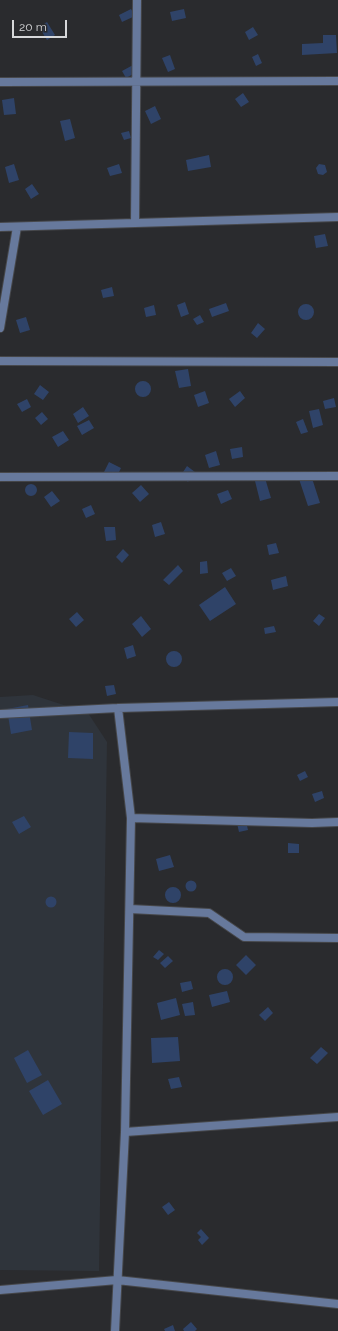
<!DOCTYPE html>
<html>
<head>
<meta charset="utf-8">
<style>
	body { margin:0 }
	#map { position:relative; width:338px; height:1331px; overflow:hidden; background:#2a2b2e; font-family:Raleway,sans-serif }
	canvas { display:block }
	.scale { position:absolute; left:12px; top:20px; width:55px; height:18px; box-sizing:border-box; border:2px solid #d7d8da; border-top:0; padding-left:5px; font-size:12px; line-height:14px; white-space:nowrap; color:#d7d8da; -webkit-text-stroke:3px #2a2b2e; paint-order:stroke }
</style>
</head>
<body>
<div id="map">
<canvas width="338" height="1331"></canvas>
<div class="scale">20 m</div>
</div>
<script>
const context = document.querySelector('canvas').getContext('2d');
context.lineJoin = 'round';
function paint(path, color) { context.fillStyle = color; context.fill(path, 'evenodd'); }
const shape = rows => new Path2D(rows.map(r => 'M' + r).join(''));
function trace(path, color, width, dash) { context.strokeStyle = color; context.lineWidth = width; context.lineCap = dash ? 'butt' : 'round'; context.setLineDash(dash || []); context.stroke(path); }
const built = shape([
	[33,695,88,713,107,742,99,1271,0,1270,0,697]
]);
const building = shape([
	[131,9,135,16,122,22,119,15],
	[184,9,186,18,172,21,170,12],
	[47,22,55,35,47,40,39,27],
	[253,27,258,35,249,40,245,32],
	[323,35,336,35,337,53,302,55,302,44,323,43],
	[258,54,262,63,256,66,252,57],
	[170,55,175,69,168,72,162,58],
	[133,65,137,72,126,78,122,71],
	[243,93,249,102,241,107,235,99],
	[14,98,16,114,4,115,2,100],
	[155,106,161,119,151,124,145,111],
	[70,119,75,138,65,141,60,121],
	[129,131,131,138,124,140,121,133],
	[209,155,211,167,188,171,186,160],
	[14,164,19,180,9,183,5,167],
	[119,164,122,173,110,176,107,168],
	[319,164,325,165,327,172,323,175,318,174,316,168],
	[32,184,39,194,31,199,25,189],
	[325,234,328,246,316,248,314,236],
	[112,287,114,296,103,298,101,290],
	[185,302,189,314,181,317,177,305],
	[226,303,229,311,212,317,209,309],
	'298 312a8 8 0 1 1 16 0a8 8 0 1 1-16 0Z',
	[154,305,156,315,146,317,144,308],
	[200,315,204,322,197,325,193,319],
	[26,317,30,330,20,333,16,320],
	[258,323,265,329,257,338,251,333],
	[188,369,191,386,179,388,175,371],
	'135 389a8 8 0 1 1 16 0a8 8 0 1 1-16 0Z',
	[40,385,49,392,43,400,34,394],
	[205,391,209,403,198,407,194,395],
	[240,391,245,398,235,407,229,399],
	[334,398,336,407,325,409,323,401],
	[27,399,31,407,22,412,17,404],
	[83,407,89,416,78,423,73,414],
	[319,409,323,425,313,428,309,411],
	[42,412,48,419,41,425,35,418],
	[303,419,308,432,301,434,296,422],
	[89,420,94,428,82,435,77,426],
	[63,431,69,440,58,447,52,437],
	[242,447,243,457,232,459,230,449],
	[216,451,220,465,209,468,205,455],
	[109,462,121,468,115,480,103,474],
	[187,466,195,472,188,482,181,475],
	[310,472,320,503,308,506,298,476],
	[265,478,271,498,260,501,255,481],
	'25 490a6 6 0 1 1 12 0a6 6 0 1 1-12 0Z',
	[141,485,149,494,140,502,132,493],
	[228,490,232,499,221,504,217,494],
	[52,491,60,501,51,507,44,497],
	[91,505,95,514,86,518,82,509],
	[161,522,165,534,155,537,152,525],
	[104,527,115,527,116,540,106,541],
	[276,543,279,553,269,555,267,545],
	[123,549,129,555,122,563,116,557],
	[207,561,208,573,200,574,200,562],
	[178,565,183,571,169,585,163,580],
	[231,568,236,576,227,581,222,573],
	[286,576,288,586,273,590,271,580],
	[225,587,236,604,210,621,199,605],
	[77,612,84,620,76,627,69,619],
	[319,614,325,618,319,626,313,621],
	[141,616,151,629,142,637,132,624],
	[274,626,276,632,265,634,264,628],
	[133,645,136,656,127,659,124,648],
	'166 659a8 8 0 1 1 16 0a8 8 0 1 1-16 0Z',
	[114,685,116,694,107,696,105,686],
	[28,705,32,730,11,734,7,709],
	[69,732,93,733,93,759,68,758],
	[305,771,308,777,300,781,297,775],
	[322,791,324,798,315,802,312,794],
	[24,816,31,827,19,834,12,822],
	[245,817,248,830,239,832,236,819],
	[288,843,299,844,299,853,288,853],
	[170,855,174,867,159,871,156,859],
	'185.5 886a5.5 5.5 0 1 1 11 0a5.5 5.5 0 1 1-11 0Z',
	'165 895a8 8 0 1 1 16 0a8 8 0 1 1-16 0Z',
	'45.5 902a5.5 5.5 0 1 1 11 0a5.5 5.5 0 1 1-11 0Z',
	[159,950,164,954,158,960,153,957],
	[246,955,256,965,246,975,236,965],
	[168,956,173,961,165,968,160,963],
	'217 977a8 8 0 1 1 16 0a8 8 0 1 1-16 0Z',
	[191,981,193,989,182,992,180,983],
	[227,991,230,1002,212,1007,209,995],
	[176,998,180,1015,161,1020,157,1003],
	[193,1002,195,1015,185,1016,182,1004],
	[268,1007,273,1013,265,1021,259,1015],
	[178,1037,180,1061,152,1063,151,1038],
	[321,1047,328,1053,317,1064,310,1058],
	[28,1050,42,1075,27,1083,14,1058],
	[179,1077,182,1087,171,1089,168,1079],
	[48,1080,62,1104,43,1115,29,1091],
	[169,1202,175,1210,168,1215,162,1207],
	[201,1229,209,1238,202,1245,198,1240,201,1237,197,1233],
	[191,1322,197,1329,195,1331,184,1331,183,1329],
	[173,1325,175,1331,165,1331,164,1329]
]);
const minor = shape([
	[0,82,338,81],
	[135,223,137,0],
	[0,227,338,217],
	[0,328,17,227],
	[0,361,338,362],
	[0,477,338,476],
	[0,714,118,708,338,702],
	[131,818,312,823,338,822],
	[130,909,209,913,244,937,338,938],
	[125,1132,338,1117],
	[0,1290,117,1280,338,1304],
	[115,1331,125,1132,131,818,118,708]
]);
paint(built, '#2f343b');
paint(building, '#2f4368');
trace(minor, '#46474a', 10);
trace(minor, '#67799c', 8);
</script>
</body>
</html>
